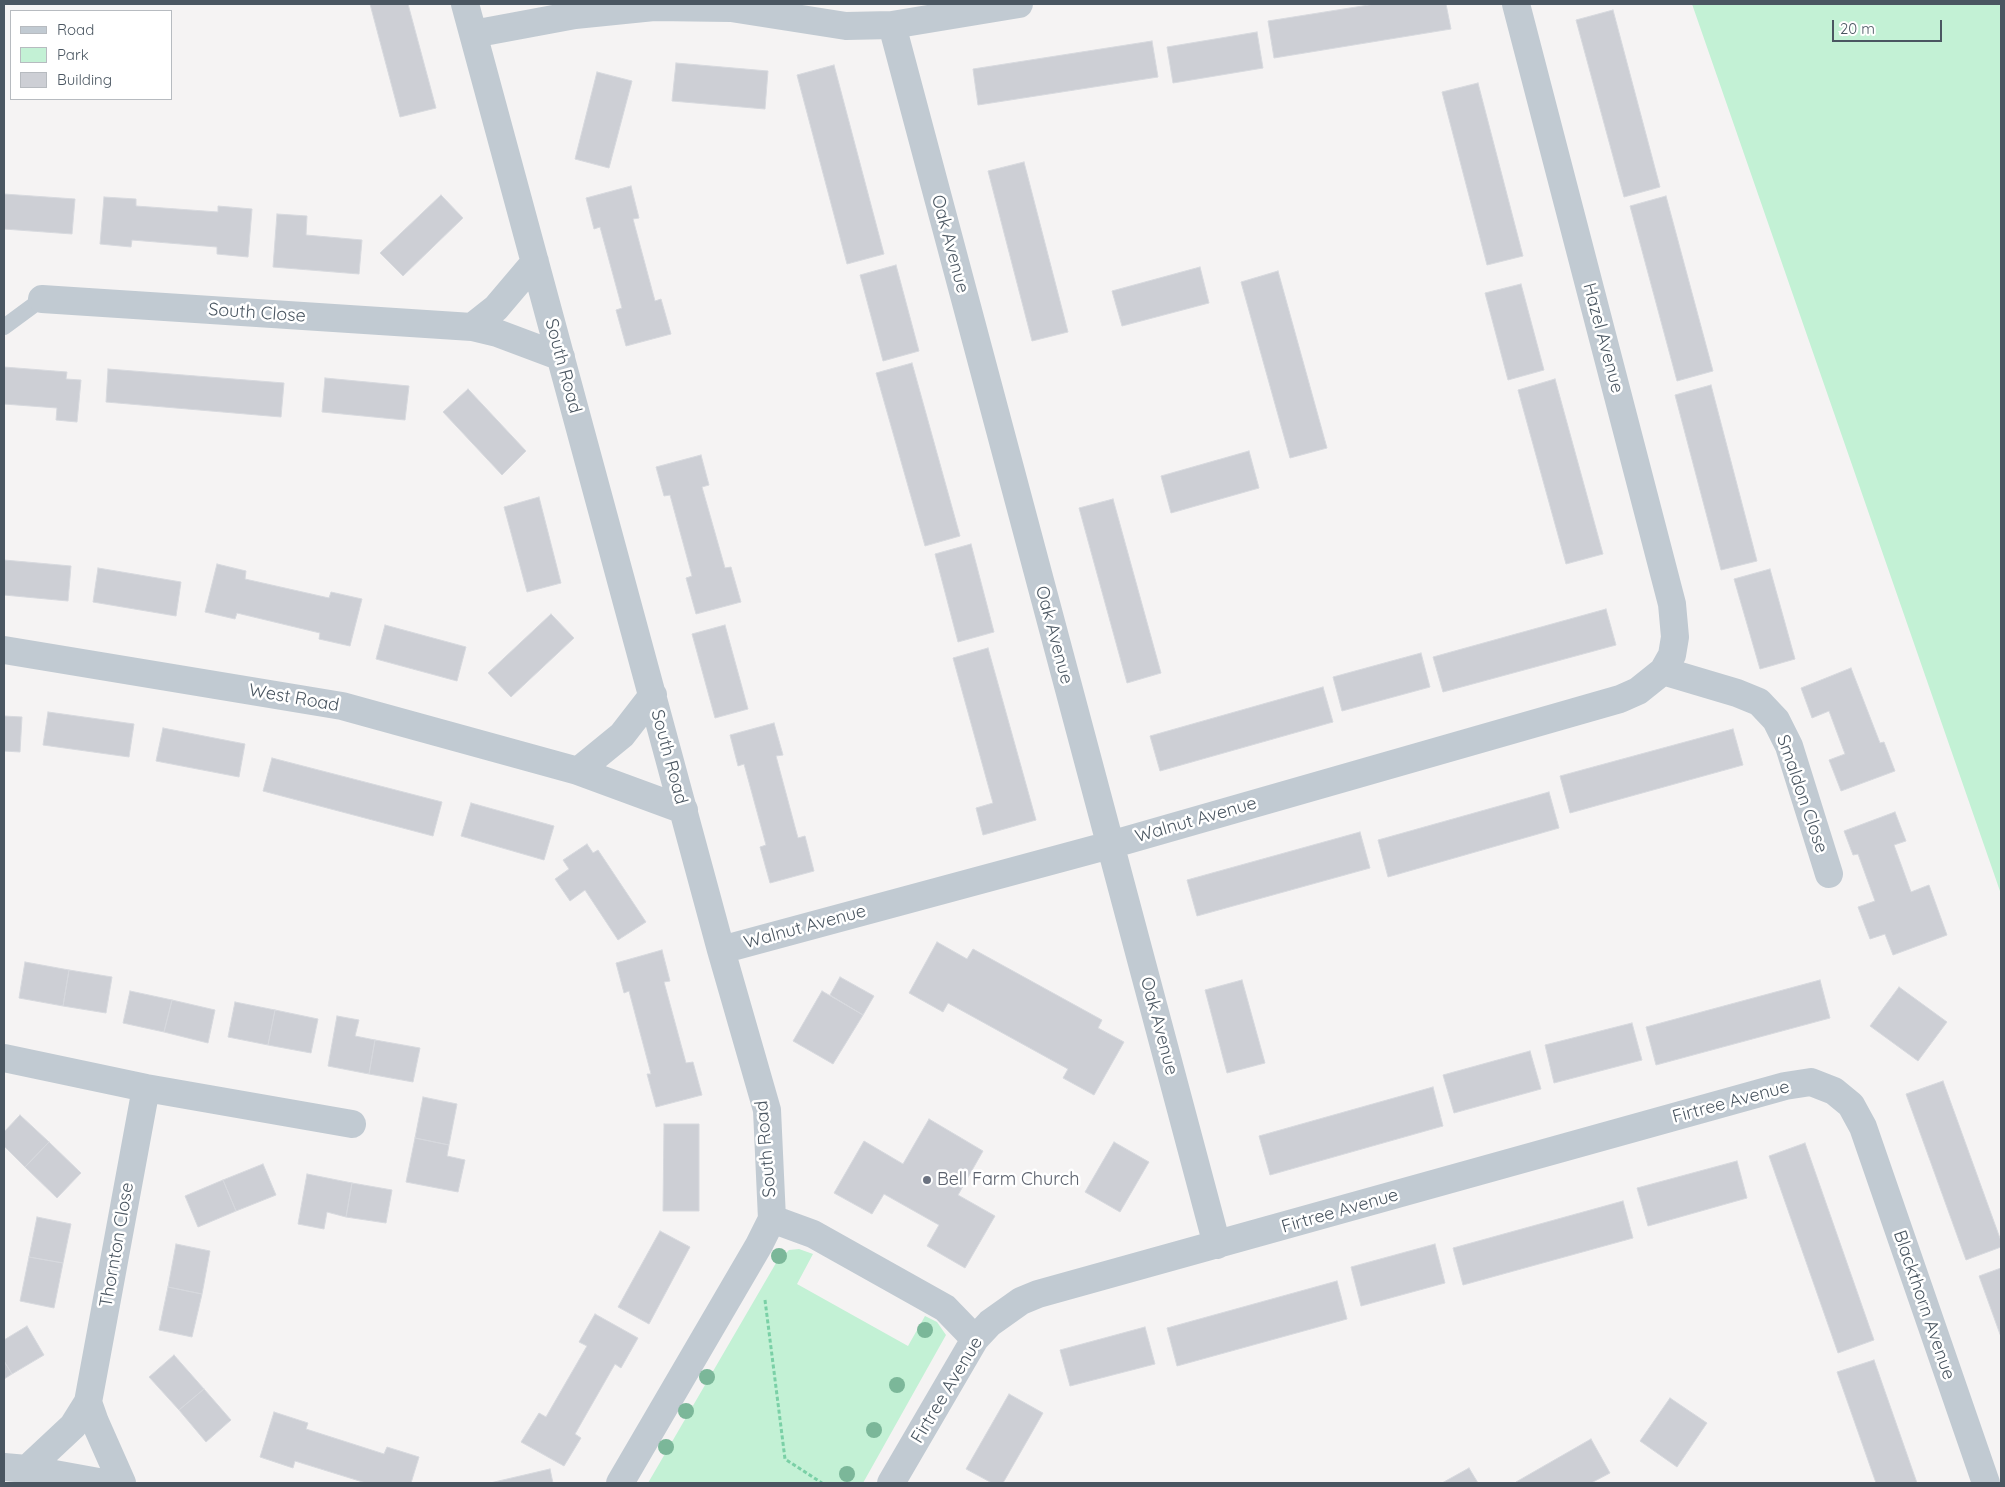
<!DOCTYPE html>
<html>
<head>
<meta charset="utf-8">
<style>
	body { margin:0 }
	#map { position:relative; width:2005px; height:1487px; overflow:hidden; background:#f5f3f3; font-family:Quicksand,sans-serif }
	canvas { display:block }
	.frame { position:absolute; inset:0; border:5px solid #4a5661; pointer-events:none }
	.legend { position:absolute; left:10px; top:10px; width:162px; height:90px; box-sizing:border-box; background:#fff; border:1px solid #b7bbc0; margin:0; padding:6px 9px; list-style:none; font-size:15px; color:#4a5661 }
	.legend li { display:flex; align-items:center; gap:10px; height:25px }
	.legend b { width:25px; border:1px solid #b7bbc0 }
	.scale { position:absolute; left:1832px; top:20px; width:110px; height:22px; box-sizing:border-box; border:2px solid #4a5661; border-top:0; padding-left:6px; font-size:15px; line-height:18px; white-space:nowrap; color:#4a5661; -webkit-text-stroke:4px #fff; paint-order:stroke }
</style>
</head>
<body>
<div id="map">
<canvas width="2005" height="1487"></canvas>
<div class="frame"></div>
<ul class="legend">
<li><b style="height:6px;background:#c1cad2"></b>Road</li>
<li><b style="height:14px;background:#c3f1d5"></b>Park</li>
<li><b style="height:14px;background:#cdcfd5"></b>Building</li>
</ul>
<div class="scale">20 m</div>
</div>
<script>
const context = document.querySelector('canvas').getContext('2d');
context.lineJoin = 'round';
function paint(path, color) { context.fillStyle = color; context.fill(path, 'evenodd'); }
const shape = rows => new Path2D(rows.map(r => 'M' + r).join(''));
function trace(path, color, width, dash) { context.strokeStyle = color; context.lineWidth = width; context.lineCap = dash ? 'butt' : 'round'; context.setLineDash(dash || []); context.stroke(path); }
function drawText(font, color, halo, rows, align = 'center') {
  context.font = font + ' Quicksand,sans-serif'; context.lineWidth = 5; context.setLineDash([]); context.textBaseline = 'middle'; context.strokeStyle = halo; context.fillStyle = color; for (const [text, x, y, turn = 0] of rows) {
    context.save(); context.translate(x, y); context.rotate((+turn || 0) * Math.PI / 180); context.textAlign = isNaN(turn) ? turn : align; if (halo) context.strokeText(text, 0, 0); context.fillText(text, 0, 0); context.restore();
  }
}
const green = shape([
	[1692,4,2001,4,2001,894],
	[799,1249,813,1254,797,1284,908,1346,925,1316,937,1322,946,1335,863,1483,648,1483,776,1263,789,1250]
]);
const building = shape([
	[370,4,408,4,436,108,400,117,370,4],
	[1375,4,1446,4,1451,29,1274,58,1268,21,1375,4],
	[1613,10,1660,187,1624,197,1576,20,1613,10],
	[1257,32,1263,68,1173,83,1167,47,1257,32],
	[1152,41,1158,77,978,105,973,69,1152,41],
	[676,63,768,71,765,109,672,101,676,63],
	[834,65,884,254,847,264,797,75,834,65],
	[597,72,632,81,609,168,575,159,597,72],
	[1478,83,1523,256,1487,265,1442,92,1478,83],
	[1024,162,1068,332,1032,341,988,171,1024,162],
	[631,186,639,218,633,219,655,301,661,299,671,334,626,346,616,310,622,308,600,227,594,229,586,198,631,186],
	[4,194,75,199,72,234,4,229,4,194],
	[441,195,463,218,403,276,380,253,441,195],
	[1666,196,1713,371,1677,381,1630,206,1666,196],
	[104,197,136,199,136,206,218,212,218,206,252,209,248,257,217,254,217,247,132,240,131,247,100,244,104,197],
	[277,214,307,216,306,235,362,240,359,274,273,267,277,214],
	[896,265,919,351,883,361,860,275,896,265],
	[1200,267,1209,303,1122,326,1112,291,1200,267],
	[1278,271,1327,448,1290,458,1241,282,1278,271],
	[1521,284,1544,370,1508,380,1485,293,1521,284],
	[912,363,960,536,925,546,876,373,912,363],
	[4,367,67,372,66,379,81,380,77,422,56,420,57,408,4,404,4,367],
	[108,369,284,383,281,417,106,402,108,369],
	[325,378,409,386,405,420,322,412,325,378],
	[1555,379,1603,554,1566,564,1518,390,1555,379],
	[1711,385,1757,561,1721,570,1675,395,1711,385],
	[468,389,526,451,502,475,443,412,468,389],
	[1249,451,1259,488,1171,513,1161,476,1249,451],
	[701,455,709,485,702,487,725,568,731,567,741,602,696,614,686,578,692,576,670,495,664,496,656,467,701,455],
	[539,497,561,583,527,592,504,507,539,497],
	[1113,499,1161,673,1127,683,1079,508,1113,499],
	[971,544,994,632,958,642,935,554,971,544],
	[4,560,71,566,68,601,4,595,4,560],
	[217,564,246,571,245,579,329,598,331,592,362,599,350,646,319,639,320,633,237,613,235,619,205,612,217,564],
	[98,568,181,582,176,616,93,602,98,568],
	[1770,569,1795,659,1760,669,1734,579,1770,569],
	[1606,609,1616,645,1443,692,1433,657,1606,609],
	[551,614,574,638,511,697,488,673,551,614],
	[385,625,466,647,457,681,376,659,385,625],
	[725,625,748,709,715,718,692,634,725,625],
	[988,648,1036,820,983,835,976,808,993,803,953,658,988,648],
	[1421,653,1430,687,1342,711,1333,677,1421,653],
	[1851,668,1880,743,1884,742,1895,771,1841,791,1829,760,1845,754,1829,711,1812,718,1801,688,1851,668],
	[1323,687,1333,722,1160,771,1150,736,1323,687],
	[48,712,134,724,129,757,43,745,48,712],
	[4,716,22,717,20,752,4,751,4,716],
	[774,723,783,755,776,756,798,838,805,836,814,871,770,883,760,847,766,845,744,764,738,766,730,735,774,723],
	[163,728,245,744,239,777,156,761,163,728],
	[1733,729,1743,765,1570,813,1560,776,1733,729],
	[272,758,442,802,433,836,263,791,272,758],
	[1549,792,1559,828,1388,877,1378,840,1549,792],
	[471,803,554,826,544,860,461,836,471,803],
	[1895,812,1906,841,1894,845,1911,892,1929,885,1947,935,1893,955,1885,934,1870,939,1858,907,1875,901,1858,854,1853,855,1844,831,1895,812],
	[1360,832,1370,868,1197,916,1187,880,1360,832],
	[587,844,593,853,598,850,646,922,618,940,585,890,570,901,555,879,569,869,563,860,587,844],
	[937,942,967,959,973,949,1102,1020,1098,1028,1124,1042,1094,1095,1063,1078,1068,1069,948,1003,943,1012,909,993,937,942],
	[662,950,670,981,664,982,686,1063,693,1062,702,1095,656,1107,647,1074,651,1074,629,991,624,993,616,963,662,950],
	[25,962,69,970,63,1006,19,998,25,962],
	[69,970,112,977,106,1013,63,1006,69,970],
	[840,977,874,996,863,1015,830,995,840,977],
	[1242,980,1265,1063,1227,1073,1205,990,1242,980],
	[1820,980,1830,1018,1656,1065,1646,1027,1820,980],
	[1899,987,1947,1022,1918,1061,1870,1026,1899,987],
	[130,991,172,1000,164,1032,123,1023,130,991],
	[822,991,863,1015,833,1064,793,1041,822,991],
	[172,1000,215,1010,208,1043,164,1032,172,1000],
	[235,1002,275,1010,268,1045,228,1037,235,1002],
	[275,1010,318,1019,311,1053,268,1045,275,1010],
	[337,1016,359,1020,355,1036,375,1040,369,1074,328,1066,337,1016],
	[1632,1023,1642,1060,1554,1083,1545,1045,1632,1023],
	[375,1040,420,1048,413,1082,369,1074,375,1040],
	[1530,1051,1541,1089,1454,1113,1443,1075,1530,1051],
	[1943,1081,2001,1241,2001,1247,1966,1260,1906,1094,1943,1081],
	[1433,1087,1443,1126,1270,1175,1259,1136,1433,1087],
	[423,1097,457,1104,449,1145,415,1138,423,1097],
	[20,1115,49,1142,25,1167,4,1146,4,1132,20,1115],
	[929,1119,983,1151,958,1195,995,1216,965,1268,927,1246,939,1225,884,1194,872,1214,834,1193,864,1141,903,1164,929,1119],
	[664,1124,699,1124,699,1211,663,1211,664,1124],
	[415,1138,449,1145,447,1156,465,1160,458,1192,406,1182,415,1138],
	[49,1142,81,1173,57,1198,25,1167,49,1142],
	[1114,1142,1149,1162,1120,1212,1085,1192,1114,1142],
	[1805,1143,1874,1340,1838,1353,1769,1156,1805,1143],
	[1737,1161,1747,1198,1648,1226,1637,1188,1737,1161],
	[263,1164,276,1195,236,1211,223,1180,263,1164],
	[307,1174,352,1183,346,1217,327,1212,324,1229,298,1224,307,1174],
	[223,1180,236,1211,198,1227,185,1196,223,1180],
	[352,1183,392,1190,386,1223,346,1217,352,1183],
	[1623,1201,1633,1238,1463,1285,1453,1248,1623,1201],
	[37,1217,71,1224,63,1263,29,1257,37,1217],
	[660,1231,690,1247,649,1324,618,1307,660,1231],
	[176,1244,210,1251,202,1294,168,1287,176,1244],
	[1435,1244,1445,1283,1361,1306,1351,1267,1435,1244],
	[29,1257,63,1263,54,1308,20,1301,29,1257],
	[2001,1268,2001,1337,1979,1276,2001,1268],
	[1337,1281,1347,1319,1177,1366,1167,1328,1337,1281],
	[168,1287,202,1294,192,1337,159,1330,168,1287],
	[595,1314,638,1338,621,1368,615,1364,575,1434,581,1438,564,1466,521,1442,539,1413,546,1417,587,1346,579,1342,595,1314],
	[27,1326,44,1355,12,1374,4,1361,4,1340,27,1326],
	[1145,1327,1155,1364,1070,1386,1060,1350,1145,1327],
	[174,1355,204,1389,179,1410,149,1377,174,1355],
	[1874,1360,1917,1483,1876,1483,1837,1372,1874,1360],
	[4,1361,12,1374,4,1379,4,1361],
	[204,1389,231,1420,206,1442,179,1410,204,1389],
	[1009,1394,1043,1413,1003,1483,992,1483,966,1469,1009,1394],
	[1670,1398,1707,1423,1677,1467,1640,1441,1670,1398],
	[274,1412,308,1423,306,1429,384,1454,387,1447,419,1457,411,1483,366,1483,295,1461,293,1468,260,1457,274,1412],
	[1591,1439,1610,1473,1591,1483,1517,1483,1516,1482,1591,1439],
	[1469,1468,1478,1483,1442,1483,1469,1468],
	[550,1469,553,1483,490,1483,550,1469]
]);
const path = shape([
	[765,1300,785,1459,822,1483]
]);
const service = shape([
	[4,327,42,299]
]);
const minor = shape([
	[465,4,721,950,767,1110,772,1219,759,1245,620,1483],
	[892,25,1217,1245],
	[473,34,575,15,654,7,731,8,846,26,892,25,1019,4],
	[42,299,472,327,497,333,561,357],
	[472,327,496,308,535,262],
	[4,650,342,706,578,771,684,810],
	[1663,671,1737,693,1759,702,1776,720,1789,746,1829,874],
	[578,771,622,735,653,695],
	[721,950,1110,845,1620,699,1638,691,1663,671,1672,655,1675,637,1672,604,1516,4],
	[4,1058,146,1088,352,1124],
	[772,1219,813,1234,945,1308,975,1339],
	[4,1467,27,1469,104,1483],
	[27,1469,73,1426,88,1402],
	[122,1483,95,1422,88,1402,146,1088],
	[891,1483,975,1339,990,1323,1021,1301,1038,1294,1785,1086,1811,1082,1834,1091,1851,1105,1863,1127,1986,1483]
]);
const trees = [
	[779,1256],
	[925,1330],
	[707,1377],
	[897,1385],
	[686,1411],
	[874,1430],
	[666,1447],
	[847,1474]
];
const markers = [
	[927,1180,5,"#6b7280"]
];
const streetNames = [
	["Oak Avenue",950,244,75],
	["South Close",257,313,4],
	["Hazel Avenue",1603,338,75],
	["South Road",563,366,75],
	["Oak Avenue",1054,635,75],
	["West Road",294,698,10],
	["South Road",669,757,75],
	["Smaldon Close",1802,794,71],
	["Walnut Avenue",1196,820,-16],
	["Walnut Avenue",805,927,-15],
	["Oak Avenue",1159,1026,75],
	["Firtree Avenue",1731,1102,-15],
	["South Road",766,1149,-95],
	["Firtree Avenue",1340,1211,-16],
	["Thornton Close",117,1245,-80],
	["Blackthorn Avenue",1924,1305,71],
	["Firtree Avenue",947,1390,-59]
];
const worshipNames = [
	["Bell Farm Church",937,1180]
];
paint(green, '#c3f1d5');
paint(building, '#cdcfd5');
trace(building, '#d7d9de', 1);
trace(path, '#7ad0a6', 3, [4, 2.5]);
trace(service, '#c1cad2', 16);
trace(minor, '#c1cad2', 28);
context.fillStyle = '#7bb799';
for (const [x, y] of trees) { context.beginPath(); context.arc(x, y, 8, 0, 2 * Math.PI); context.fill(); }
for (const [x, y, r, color] of markers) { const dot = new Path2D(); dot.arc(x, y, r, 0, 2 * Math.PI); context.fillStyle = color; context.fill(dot); trace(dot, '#fff', 2); }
drawText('18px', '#4a5661', '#fff', streetNames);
drawText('18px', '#5b616d', '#fff', worshipNames, 'left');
</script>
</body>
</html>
